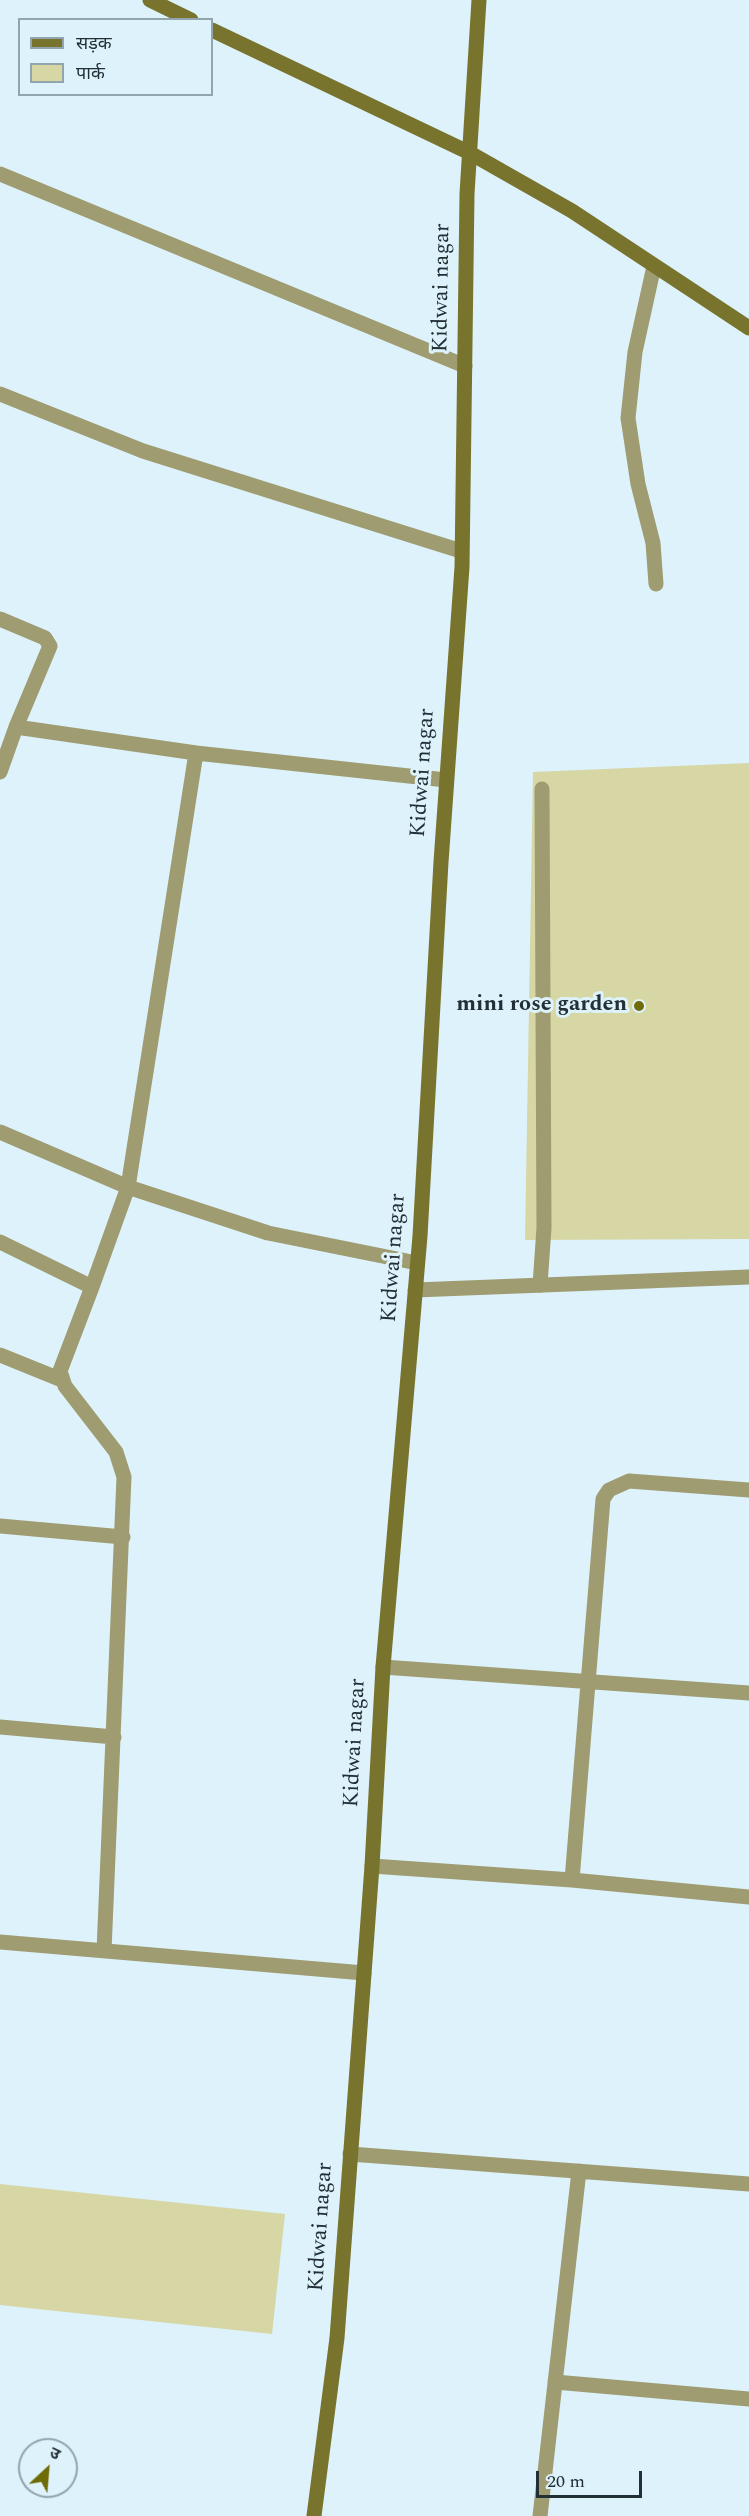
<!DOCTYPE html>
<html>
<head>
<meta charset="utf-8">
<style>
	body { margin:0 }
	#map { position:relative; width:749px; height:2516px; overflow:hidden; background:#ddf2fb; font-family:Spectral,"Noto Sans Devanagari",serif }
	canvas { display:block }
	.legend { position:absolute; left:18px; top:18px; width:195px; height:78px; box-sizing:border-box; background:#ddf2fb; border:2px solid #92a4ac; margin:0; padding:8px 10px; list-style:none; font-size:18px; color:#222f35 }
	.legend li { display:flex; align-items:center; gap:12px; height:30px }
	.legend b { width:30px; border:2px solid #92a4ac }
	.north { position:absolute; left:18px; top:2438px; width:60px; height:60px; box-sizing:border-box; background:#ddf2fb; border:2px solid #92a4ac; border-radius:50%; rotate:26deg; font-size:16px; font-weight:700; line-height:24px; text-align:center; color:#222f35 }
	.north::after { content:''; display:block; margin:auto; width:21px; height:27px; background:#6f6b06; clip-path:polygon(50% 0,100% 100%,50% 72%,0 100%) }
	.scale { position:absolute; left:536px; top:2471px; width:106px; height:27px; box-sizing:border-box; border:3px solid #222f35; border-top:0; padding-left:8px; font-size:18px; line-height:21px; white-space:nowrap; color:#222f35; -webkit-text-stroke:4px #ddf2fb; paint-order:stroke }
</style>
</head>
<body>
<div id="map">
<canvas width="749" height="2516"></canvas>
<ul class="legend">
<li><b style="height:8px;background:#78742e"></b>सड़क</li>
<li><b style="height:16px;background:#d7d6a5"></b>पार्क</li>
</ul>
<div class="north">उ</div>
<div class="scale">20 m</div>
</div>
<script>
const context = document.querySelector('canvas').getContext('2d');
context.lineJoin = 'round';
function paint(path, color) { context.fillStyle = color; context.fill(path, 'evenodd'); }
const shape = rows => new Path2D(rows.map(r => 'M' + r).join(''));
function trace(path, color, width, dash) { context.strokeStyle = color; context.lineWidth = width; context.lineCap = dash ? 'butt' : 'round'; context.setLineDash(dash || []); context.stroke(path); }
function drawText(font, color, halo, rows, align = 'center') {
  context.font = font + ' Spectral,serif'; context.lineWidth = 6; context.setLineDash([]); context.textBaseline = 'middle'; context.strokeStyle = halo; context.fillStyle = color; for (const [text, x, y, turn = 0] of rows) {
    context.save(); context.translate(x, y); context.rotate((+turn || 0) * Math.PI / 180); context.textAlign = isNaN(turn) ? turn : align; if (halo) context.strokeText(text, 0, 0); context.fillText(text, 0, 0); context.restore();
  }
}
const green = shape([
	[749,763,749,1239,525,1240,533,772],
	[0,2184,285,2214,272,2334,0,2305]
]);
const lane = shape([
	[540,1285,544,1228,542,789]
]);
const street = shape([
	[0,174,465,366],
	[654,266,635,352,628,418,638,484,653,543,656,584],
	[0,394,143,451,461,551],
	[0,619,45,638,50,646,16,727],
	[0,772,16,727,196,753,446,780],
	[0,1132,128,1187,268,1233,417,1263],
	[0,1242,92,1287,60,1371,65,1386,116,1452,124,1477,104,1951],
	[92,1287,128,1187,196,753],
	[415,1290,749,1277],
	[0,1355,62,1380],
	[0,1526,123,1537],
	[383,1667,749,1693],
	[0,1727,114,1737],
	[372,1866,572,1880,749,1897],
	[572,1880,603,1499,609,1490,629,1481,749,1490],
	[0,1942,364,1973],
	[350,2154,749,2184],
	[555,2382,749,2399],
	[540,2516,579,2171]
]);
const secondary = shape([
	[150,0,191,20],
	[212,30,470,153,572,211,749,328],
	[314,2516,337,2338,372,1866,383,1667,420,1236,441,862,462,567,467,194,479,0]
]);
const markers = [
	[639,1006,6,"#6f6b06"]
];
const streetNames = [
	["Kidwai nagar",443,288,-89],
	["Kidwai nagar",424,773,-86],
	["Kidwai nagar",395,1258,-86],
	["Kidwai nagar",356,1743,-87],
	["Kidwai nagar",322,2227,-86]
];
const poiNames = [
	["mini rose garden",627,1006]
];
paint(green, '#d7d6a5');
trace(lane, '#9e9c70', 15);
trace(street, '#9e9c70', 15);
trace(secondary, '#78742e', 15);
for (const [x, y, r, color] of markers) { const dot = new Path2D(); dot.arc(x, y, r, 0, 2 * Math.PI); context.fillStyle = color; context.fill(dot); trace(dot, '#ddf2fb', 2); }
drawText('22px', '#222f35', '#ddf2fb', streetNames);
drawText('bold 22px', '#222f35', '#ddf2fb', poiNames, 'right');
</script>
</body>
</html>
